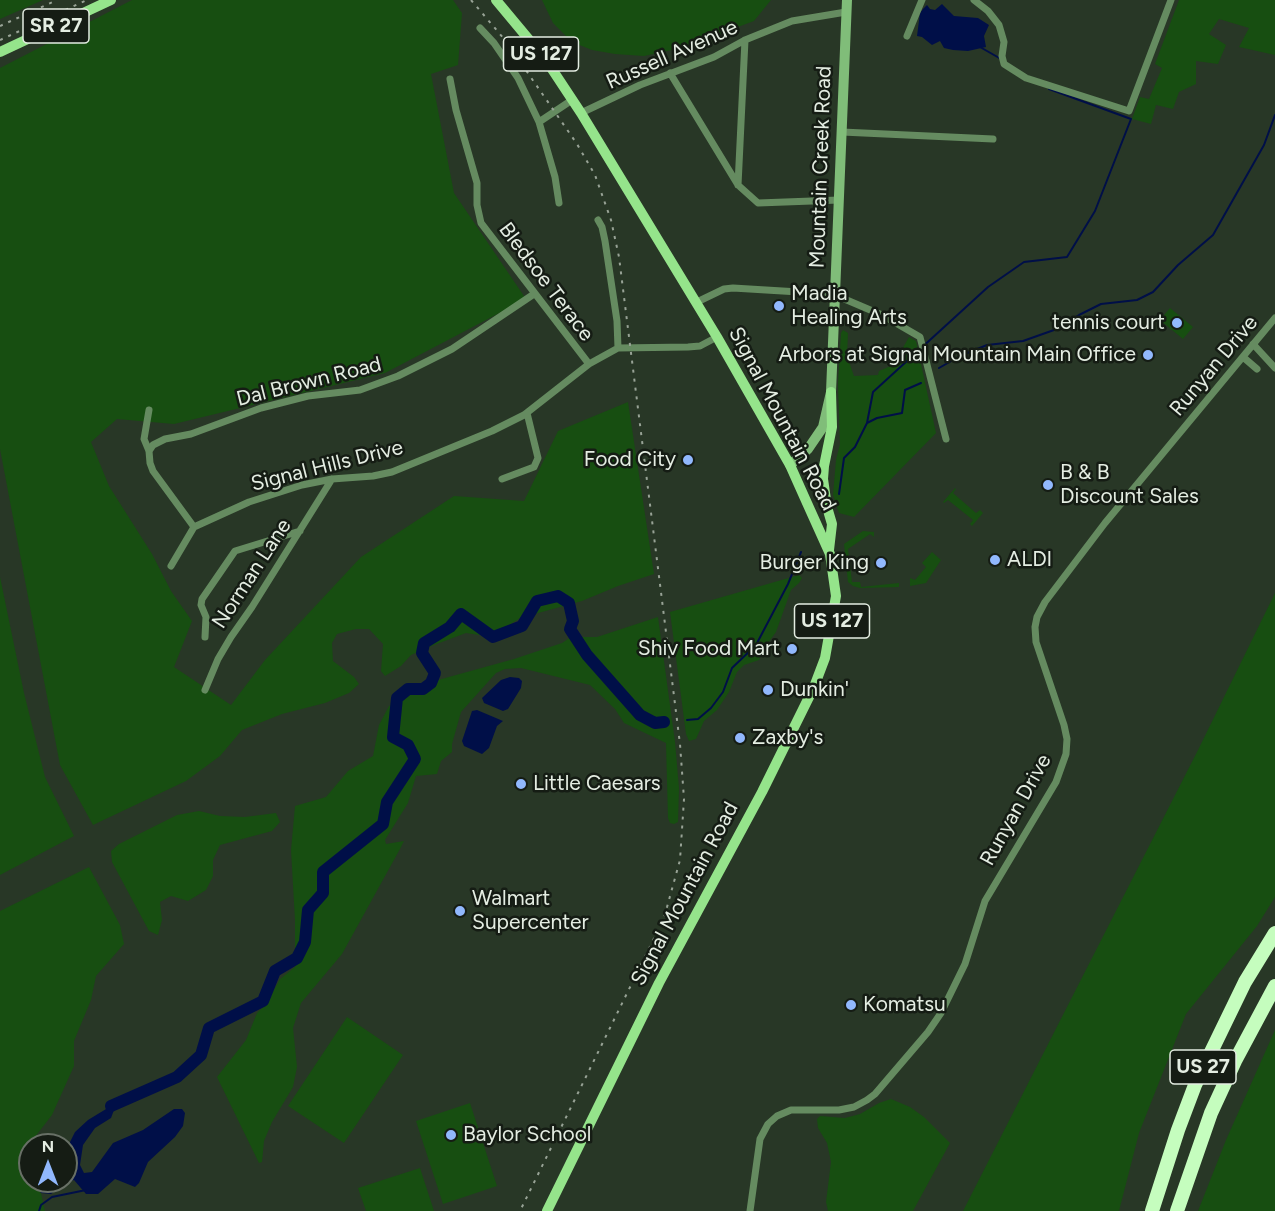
<!DOCTYPE html>
<html>
<head>
<meta charset="utf-8">
<style>
	body { margin:0 }
	#map { position:relative; width:1275px; height:1211px; overflow:hidden; background:#283726; font-family:Figtree,sans-serif }
	canvas { display:block }
	.north { position:absolute; left:18px; top:1133px; width:60px; height:60px; box-sizing:border-box; background:#151c14; border:2px solid #687066; border-radius:50%; rotate:0deg; font-size:16px; font-weight:700; line-height:24px; text-align:center; color:#e4ede2 }
	.north::after { content:''; display:block; margin:auto; width:21px; height:27px; background:#91b8fd; clip-path:polygon(50% 0,100% 100%,50% 72%,0 100%) }
</style>
</head>
<body>
<div id="map">
<canvas width="1275" height="1211"></canvas>
<div class="north">N</div>
</div>
<script>
const context = document.querySelector('canvas').getContext('2d');
context.lineJoin = 'round';
function paint(path, color) { context.fillStyle = color; context.fill(path, 'evenodd'); }
const shape = rows => new Path2D(rows.map(r => 'M' + r).join(''));
function trace(path, color, width, dash) { context.strokeStyle = color; context.lineWidth = width; context.lineCap = dash ? 'butt' : 'round'; context.setLineDash(dash || []); context.stroke(path); }
function drawText(font, color, halo, rows, align = 'center') {
  context.font = font + ' Figtree,sans-serif'; context.lineWidth = 5; context.setLineDash([]); context.textBaseline = 'middle'; context.strokeStyle = halo; context.fillStyle = color; for (const [text, x, y, turn = 0] of rows) {
    context.save(); context.translate(x, y); context.rotate((+turn || 0) * Math.PI / 180); context.textAlign = isNaN(turn) ? turn : align; if (halo) context.strokeText(text, 0, 0); context.fillText(text, 0, 0); context.restore();
  }
}
const green = shape([
	[0,0,43,0,0,19],
	[132,0,453,0,462,13,458,65,431,74,454,193,526,299,385,373,174,424,117,419,91,442,109,486,152,554,171,591,192,621,174,667,231,705,265,660,361,557,454,496,524,501,558,431,628,402,654,574,618,586,582,601,520,618,503,629,479,635,466,633,434,645,411,655,401,666,385,676,381,671,383,644,369,629,356,629,337,634,332,643,333,661,354,677,359,684,349,693,325,703,282,714,242,730,220,756,186,781,93,825,60,765,0,449,0,68],
	[542,0,771,0,754,21,681,48,644,56,615,54,592,50,572,42,553,23],
	[1179,0,1275,0,1275,55,1239,47,1249,28,1219,19,1209,34,1226,45,1218,64,1196,61,1196,84,1179,92,1173,109,1156,105,1151,124,1132,119,1140,97,1149,99,1162,68,1155,64],
	[1170,308,1193,327,1183,339,1160,320],
	[843,330,848,333,847,356,854,376,878,375,879,371,893,365,909,337,916,341,936,433,854,517,839,513,833,495,836,460,840,444,838,383,841,333],
	[955,488,956,489,953,493,976,513,980,510,983,513,972,526,970,524,973,520,948,500,944,503,943,502],
	[863,531,874,532,874,537,870,534,848,549,852,582,860,582,861,587,899,583,899,587,860,588,853,586,848,582,844,544],
	[932,552,941,560,926,583,910,586,910,578,915,580,926,567,922,563],
	[799,575,802,578,799,583,791,590,776,632,765,647,759,660,744,665,737,672,729,692,717,710,704,721,696,739,689,741,686,734,670,612],
	[0,577,24,693,45,777,74,836,0,875],
	[1275,593,1275,897,1257,926,1186,1014,1139,1133,1119,1211,963,1211,1198,750],
	[658,617,675,742,679,788,678,822,674,824,670,823,668,818,666,743,624,723,615,709,590,685,521,668,505,669,496,673,461,712,452,744,452,752,441,761,437,774,416,776,408,803,385,840,386,844,404,841,400,849,342,954,301,1003,293,1028,297,1067,293,1087,272,1122,264,1141,262,1162,259,1163,217,1077,246,1040,257,1013,266,1004,280,979,295,967,295,920,291,850,295,806,326,797,348,771,373,756,379,725,389,706,401,699,412,693,426,692,435,685,438,680,514,659,562,643,571,637,597,637],
	[199,811,220,816,245,817,276,813,280,822,272,831,220,845,213,860,213,876,206,890,188,901,171,896,160,902,162,920,158,935,149,931,112,862,111,851,119,844,177,815],
	[89,867,120,925,124,944,96,976,91,1000,74,1041,74,1066,52,1115,28,1146,26,1157,30,1181,34,1181,41,1193,45,1211,0,1211,0,911],
	[347,1017,403,1055,344,1143,288,1106],
	[1275,1030,1275,1211,1198,1211,1226,1140],
	[891,1099,910,1107,924,1117,950,1143,913,1211,828,1211,826,1202,831,1162,827,1143,818,1128,817,1119,820,1116,845,1118,860,1114,879,1103],
	[470,1103,497,1186,443,1204,416,1121],
	[420,1168,434,1211,366,1211,358,1188]
]);
const water = shape([
	[942,4,954,16,978,18,989,25,984,36,986,47,968,51,953,50,944,48,940,41,932,45,922,37,917,36,920,13,923,9,927,5,930,9,935,10],
	[510,677,519,678,522,681,521,688,508,709,503,711,484,703,482,698,501,680],
	[477,710,503,721,497,726,489,748,482,754,464,746,462,741,472,711],
	[111,1106,114,1110,111,1118,95,1128,83,1145,80,1165,84,1173,92,1172,113,1143,143,1130,174,1109,182,1109,185,1113,183,1126,175,1137,148,1162,139,1183,135,1187,115,1179,98,1194,86,1194,74,1180,65,1183,51,1194,41,1193,34,1181,66,1181,67,1148,75,1132,88,1120]
]);
const stream = shape([
	[980,47,1001,59],
	[939,368,960,356,987,345,1023,341,1054,330,1079,315,1101,304,1137,300,1153,292,1178,265,1213,235,1264,145,1275,115],
	[867,423,877,418,902,413,905,390,921,383],
	[839,494,844,458,855,447,867,423,873,392,988,287,1024,262,1067,257,1095,211,1131,119,1049,89],
	[687,720,698,719,711,708,723,692,732,668,756,645,788,584,801,552],
	[39,1211,41,1205,52,1197,86,1190]
]);
const river = shape([
	[111,1106,177,1077,201,1055,209,1028,263,1001,275,971,297,958,305,942,308,910,323,893,323,872,383,824,387,802,415,759,408,745,393,737,397,698,408,689,423,689,431,683,435,673,422,653,424,643,450,627,461,614,493,637,522,626,537,601,558,596,569,603,573,621,570,629,587,655,640,715,655,723,664,722]
]);
const street = shape([
	[974,0,988,11,999,25,1004,42,1002,56,1004,64,1026,78,1129,111,1171,0],
	[480,28,494,43,518,78,539,122,555,177,559,203],
	[907,36,922,0],
	[670,73,738,185,758,203,839,200],
	[450,79,456,110,477,183,477,205,481,223,589,364],
	[581,113,640,85,714,57,745,40,792,21,846,12],
	[539,122,572,100],
	[842,132,993,139],
	[738,185,745,40],
	[598,220,602,227,605,241,617,321,618,348],
	[697,302,724,289,733,288,799,292,835,295,882,315,920,337,946,439],
	[1253,344,1275,368],
	[1243,357,1257,369],
	[149,410,144,439,149,451,150,463,153,471,194,527],
	[149,451,153,445,165,439,191,434,261,408,308,396,360,390,398,376,452,349,534,294],
	[502,479,534,467,538,458,527,413],
	[194,527,249,502,302,485,332,479,373,476,392,472,492,431,524,415,589,364,618,348,688,347,700,346,717,337],
	[171,566,194,527],
	[205,637,206,617,201,605,202,599,235,551,300,531],
	[205,690,218,659,231,637,252,607,332,479],
	[750,1211,760,1139,768,1124,777,1116,791,1110,839,1110,854,1107,867,1100,875,1094,928,1032,941,1013,965,964,985,901,1056,782,1066,754,1067,739,1064,725,1036,642,1035,627,1037,617,1045,602,1105,523,1275,318]
]);
const secondary = shape([
	[790,465,808,449,823,427,831,392,847,0]
]);
const primary = shape([
	[496,0,546,60,581,113,717,337,790,465,807,503,830,554,836,596,825,658,814,687,762,792,659,983,547,1211],
	[0,52,111,0],
	[829,550,832,524,827,507,823,479,824,466,832,427,831,392]
]);
const highway = shape([
	[1152,1211,1178,1130,1195,1085,1245,982,1275,933],
	[1177,1211,1211,1113,1235,1061,1275,986]
]);
const rail = shape([
	[471,0,505,40,577,144,595,175,611,220,619,257,680,744,684,799,680,860,664,918,520,1211],
	[0,26,57,0],
	[0,40,87,0]
]);
const markers = [
	[779,306,6,"#91b8fd"],
	[1177,323,6,"#91b8fd"],
	[1148,355,6,"#91b8fd"],
	[688,460,6,"#91b8fd"],
	[1048,485,6,"#91b8fd"],
	[995,560,6,"#91b8fd"],
	[881,563,6,"#91b8fd"],
	[792,649,6,"#91b8fd"],
	[768,690,6,"#91b8fd"],
	[740,738,6,"#91b8fd"],
	[521,784,6,"#91b8fd"],
	[460,911,6,"#91b8fd"],
	[851,1005,6,"#91b8fd"],
	[451,1135,6,"#91b8fd"]
];
const shields = [
	[56,26,66],
	[541,54,75],
	[832,621,75],
	[1203,1067,66]
];
const shieldNames = [
	["SR 27",56,26],
	["US 127",541,54],
	["US 127",832,621],
	["US 27",1203,1067]
];
const streetNames = [
	["Russell Avenue",672,55,-24],
	["Mountain Creek Road",821,167,-88],
	["Bledsoe Terace",546,282,53],
	["Runyan Drive",1214,366,-50],
	["Dal Brown Road",309,382,-14],
	["Signal Mountain Road",782,419,62],
	["Signal Hills Drive",327,466,-14],
	["Norman Lane",252,574,-57],
	["Runyan Drive",1016,810,-61],
	["Signal Mountain Road",685,894,-62]
];
const poiNames = [
	["Madia",791,294],
	["Healing Arts",791,318],
	["tennis court",1165,323,"right"],
	["Arbors at Signal Mountain Main Office",1136,355,"right"],
	["Food City",676,460,"right"],
	["B & B",1060,473],
	["Discount Sales",1060,497],
	["ALDI",1007,560],
	["Burger King",869,563,"right"],
	["Shiv Food Mart",780,649,"right"],
	["Dunkin'",780,690],
	["Zaxby's",752,738],
	["Little Caesars",533,784],
	["Walmart",472,899],
	["Supercenter",472,923],
	["Komatsu",863,1005],
	["Baylor School",463,1135]
];
paint(green, '#174e11');
paint(water, '#000f48');
trace(stream, '#000f48', 2);
trace(river, '#000f48', 12);
trace(street, '#658b60', 7);
trace(secondary, '#80bd79', 10);
trace(primary, '#95e48b', 10);
trace(highway, '#c5fdbe', 14);
trace(rail, '#98a396', 2, [3, 6]);
for (const [x, y, r, color] of markers) { const dot = new Path2D(); dot.arc(x, y, r, 0, 2 * Math.PI); context.fillStyle = color; context.fill(dot); trace(dot, '#151c14', 2); }
for (const [x, y, w] of shields) { const box = new Path2D(); box.roundRect(x - w / 2, y - 17, w, 34, 4.5); context.fillStyle = '#151c14'; context.fill(box); trace(box, '#e4ede2', 1.5); }
drawText('bold 20px', '#e4ede2', null, shieldNames);
drawText('21px', '#e4ede2', '#151c14', streetNames);
drawText('21px', '#e4ede2', '#151c14', poiNames, 'left');
</script>
</body>
</html>
